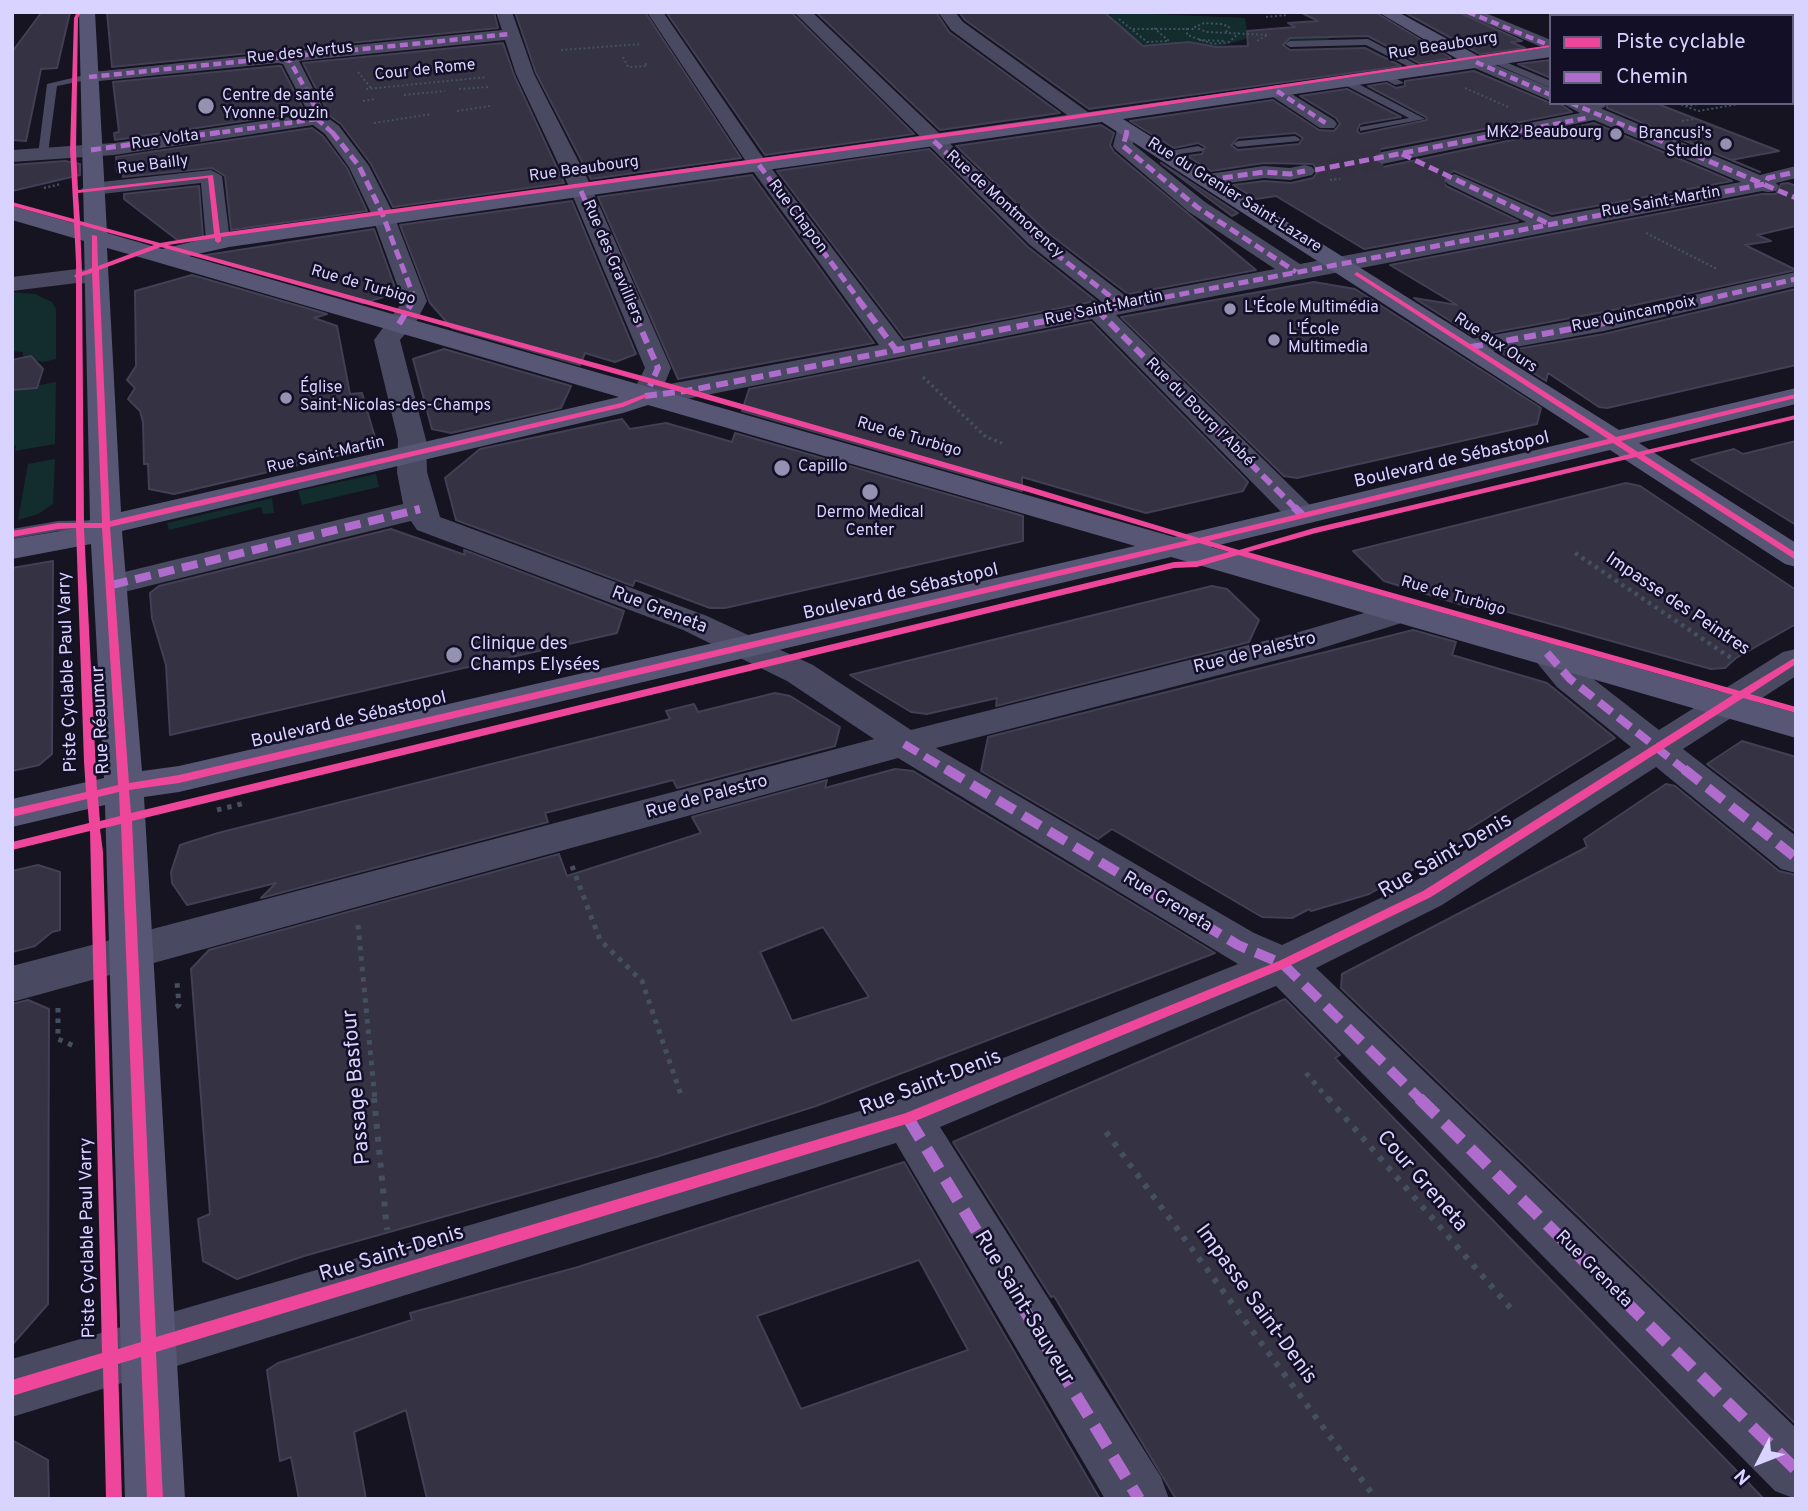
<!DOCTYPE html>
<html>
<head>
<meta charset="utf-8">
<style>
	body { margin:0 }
	#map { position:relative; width:1808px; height:1511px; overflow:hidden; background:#161421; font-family:Overpass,sans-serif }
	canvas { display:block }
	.frame { position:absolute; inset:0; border:14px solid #d9d4ff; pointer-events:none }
	.legend { position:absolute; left:1549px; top:14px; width:245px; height:91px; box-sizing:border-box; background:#130f26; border:2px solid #625e7d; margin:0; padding:9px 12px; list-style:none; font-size:21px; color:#d9d4ff }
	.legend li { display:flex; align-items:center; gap:14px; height:35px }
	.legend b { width:35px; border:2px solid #625e7d }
	.north { position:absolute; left:1724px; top:1427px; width:70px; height:70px; -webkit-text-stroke:5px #130f26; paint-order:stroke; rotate:228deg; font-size:19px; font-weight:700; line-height:28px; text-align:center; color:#d9d4ff }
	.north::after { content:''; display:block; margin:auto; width:24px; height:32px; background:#d9d4ff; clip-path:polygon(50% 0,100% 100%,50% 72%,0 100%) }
</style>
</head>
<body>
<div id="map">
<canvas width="1808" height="1511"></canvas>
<div class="frame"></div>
<ul class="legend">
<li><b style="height:9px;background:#ed469a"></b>Piste cyclable</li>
<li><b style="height:9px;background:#b06ccc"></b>Chemin</li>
</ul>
<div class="north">N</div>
</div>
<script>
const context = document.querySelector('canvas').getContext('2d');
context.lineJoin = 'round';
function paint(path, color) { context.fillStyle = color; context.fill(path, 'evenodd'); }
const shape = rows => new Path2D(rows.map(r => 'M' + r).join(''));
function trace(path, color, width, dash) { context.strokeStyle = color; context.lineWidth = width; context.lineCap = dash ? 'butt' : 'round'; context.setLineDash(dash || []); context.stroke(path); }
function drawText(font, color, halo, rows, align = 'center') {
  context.font = font + ' Overpass,sans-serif'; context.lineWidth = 5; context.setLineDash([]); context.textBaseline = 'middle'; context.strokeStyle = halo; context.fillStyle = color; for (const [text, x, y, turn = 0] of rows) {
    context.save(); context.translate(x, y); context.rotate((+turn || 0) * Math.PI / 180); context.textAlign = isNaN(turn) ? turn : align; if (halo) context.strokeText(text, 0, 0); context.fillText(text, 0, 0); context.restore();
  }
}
const green = shape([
	[1107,12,1245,18,1247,31,1295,27,1318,31,1330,40,1264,44,1249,38,1218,47,1189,41,1145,46,1109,19,1095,18,1111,16],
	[12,292,35,294,52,302,56,309,56,359,43,362,23,356,23,352,12,351],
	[56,382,55,444,15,451,16,446,12,445,12,390],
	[55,459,53,504,38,514,18,520,28,464],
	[376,474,379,487,302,505,298,491],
	[272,498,274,513,263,514,261,507,169,530,167,523]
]);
const building = shape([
	[70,12,57,68,41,69,26,141,12,140,12,52,41,13,70,12],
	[107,12,494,12,498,28,112,67,107,12],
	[515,12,645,12,741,158,591,179,536,73,515,12],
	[666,12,791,12,914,134,765,155,666,12],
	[816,12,936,12,949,32,1060,113,940,130,816,12],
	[959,12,1104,12,1143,46,1189,42,1216,47,1248,46,1247,31,1295,27,1288,23,1318,21,1300,12,1375,12,1451,58,1419,63,1368,36,1290,38,1283,45,1290,50,1365,48,1401,66,1089,109,965,20,959,12],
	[1404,12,1458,12,1522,41,1511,42,1525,48,1480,54,1404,12],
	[503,43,514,75,564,183,393,207,371,164,341,124,330,116,303,63,503,43],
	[1551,60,1551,78,1518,64,1551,60],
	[278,66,281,66,305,112,115,140,114,133,119,132,113,82,278,66],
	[1474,71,1550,103,1559,103,1572,112,1381,149,1371,156,1371,160,1383,167,1594,123,1732,181,1552,214,1454,171,1442,178,1446,186,1518,221,1364,249,1276,196,1256,199,1233,185,1264,181,1291,183,1313,178,1318,171,1313,164,1264,163,1211,171,1187,156,1202,154,1205,147,1198,143,1174,148,1130,121,1273,100,1319,130,1334,131,1340,124,1336,118,1300,96,1347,89,1401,117,1360,124,1357,131,1360,134,1427,120,1426,117,1368,86,1387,83,1396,88,1405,86,1405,81,1474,71],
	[1295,133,1303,138,1299,144,1238,150,1231,145,1238,138,1295,133],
	[1607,103,1655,103,1779,151,1731,160,1760,172,1607,108,1607,103],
	[1101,125,1114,133,1110,145,1114,152,1256,270,1128,294,1048,233,956,146,1101,125],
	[312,128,323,136,347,168,367,211,231,230,225,176,212,168,123,177,123,171,117,172,116,157,312,128],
	[929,149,1028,247,1096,301,904,338,777,171,929,149],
	[65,161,80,164,80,175,12,191,12,165,65,161],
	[1161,163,1238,213,1232,216,1161,163],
	[752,175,874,343,678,379,598,197,752,175],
	[1788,183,1796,186,1796,226,1757,235,1771,241,1745,245,1796,270,1603,312,1474,336,1414,298,1457,305,1390,265,1762,194,1776,194,1781,184,1788,183],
	[199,186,203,237,180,242,124,199,124,194,199,186],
	[572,201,636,354,615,362,585,353,580,365,452,328,430,303,400,225,572,201],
	[374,229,397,293,363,303,200,256,374,229],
	[192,275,327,314,314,318,337,326,350,394,362,393,376,441,343,447,345,454,174,494,149,489,148,464,144,464,143,422,140,411,128,399,135,388,127,380,136,366,135,291,192,275],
	[1314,282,1355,289,1541,408,1537,424,1297,478,1284,476,1121,317,1314,282],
	[1796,289,1796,365,1607,408,1599,407,1548,373,1546,381,1500,352,1604,334,1796,289],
	[1091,322,1248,482,1243,491,1146,513,1022,477,1022,491,742,411,749,389,1091,322],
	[444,349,571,386,561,408,451,433,432,429,413,359,444,349],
	[31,356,43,369,37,388,12,390,12,360,31,356],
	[622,419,630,429,666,423,732,442,735,433,1023,516,1023,541,725,608,710,608,635,580,633,586,456,520,445,478,480,449,622,419],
	[1796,441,1796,525,1691,460,1734,449,1743,454,1796,441],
	[1626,483,1640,486,1796,590,1796,624,1736,658,1725,668,1711,669,1508,612,1471,602,1469,607,1384,581,1353,551,1626,483],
	[391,529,465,555,464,550,624,611,617,633,170,735,166,665,152,618,150,593,159,586,391,529],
	[53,561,52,754,39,765,12,771,12,568,53,561],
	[1212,586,1227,589,1259,620,1249,642,996,706,997,698,927,714,911,712,850,675,1212,586],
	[1413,630,1456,642,1452,655,1547,683,1615,738,1466,831,1472,837,1369,894,1349,900,1311,911,1309,909,1292,918,1262,917,1112,829,1098,839,981,771,988,737,1413,630],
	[775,693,790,696,840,727,835,746,677,788,673,780,545,813,548,822,261,898,276,883,187,905,172,883,171,872,180,845,218,833,670,719,666,711,694,704,698,712,775,693],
	[1742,741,1796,757,1796,832,1707,764,1742,741],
	[895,769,913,771,1215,953,816,1106,656,1157,304,1256,237,1279,203,1261,198,1219,210,1214,191,969,209,950,559,854,567,876,701,833,692,817,827,780,825,788,895,769],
	[823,927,869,997,792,1021,760,952,823,927],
	[1666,784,1675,786,1779,871,1796,875,1796,1424,1341,988,1342,974,1587,847,1584,839,1666,784],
	[38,865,60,872,60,930,52,932,35,946,12,952,12,871,38,865],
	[1285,999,1340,1055,1335,1058,1764,1499,1176,1499,1054,1296,1051,1297,953,1142,1285,999],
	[28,1000,49,1009,48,1304,12,1345,12,1004,28,1000],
	[904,1162,1100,1499,427,1499,406,1410,354,1432,366,1499,299,1499,291,1457,280,1461,267,1370,278,1363,412,1320,410,1313,578,1267,904,1162],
	[919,1260,968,1350,801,1409,757,1316,919,1260],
	[12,1440,48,1460,49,1499,12,1499,12,1440]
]);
const streetTunnel = shape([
	[1330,167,1382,158],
	[1429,167,1455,180]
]);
const pathFar5 = shape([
	[1266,17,1288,15],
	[1119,19,1147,42,1169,41,1154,28],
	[1187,28,1187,35,1213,44,1229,42,1239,33],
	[1133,29,1195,29],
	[1226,32,1229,27,1222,24,1204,23,1195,27,1206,32,1270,35],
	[1199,40,1225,41],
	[1257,41,1267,35],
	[1792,44,1796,46],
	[561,50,641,44],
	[623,57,628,67,647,66,645,63],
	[1792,57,1796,58],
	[1792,61,1796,62],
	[358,72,371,88],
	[1792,74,1796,75],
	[1465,88,1508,107],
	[366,89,487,77],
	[459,89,488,87],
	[1792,91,1796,93],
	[404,95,445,91],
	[363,101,375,99],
	[1677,103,1698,111,1745,103],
	[1686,106,1705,103],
	[457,111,490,106],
	[1682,121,1695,119],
	[374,123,432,114]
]);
const pathFar4 = shape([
	[1330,180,1340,179],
	[44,188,61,184],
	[1646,233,1717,269]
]);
const pathFar3 = shape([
	[923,377,986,437,1002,443]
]);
const pathFar2 = shape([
	[1575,553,1734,660]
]);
const pathFar1 = shape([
	[217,810,245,803],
	[572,866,600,940,642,981,682,1098],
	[358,925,375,1100],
	[176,1007,179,1005,177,982],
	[58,1008,58,1039,74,1046],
	[1306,1073,1329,1100]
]);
const path = shape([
	[374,1098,387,1230],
	[1328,1098,1513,1311],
	[1106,1132,1376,1499]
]);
const lane = shape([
	[1368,39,1427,70,1419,72,1366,45,1290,47,1285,44,1290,41,1368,39],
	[1491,56,1551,81,1551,88,1488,61,1491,56],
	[1380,73,1386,73,1404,83,1395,85,1380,77,1380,73],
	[89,74,92,79,57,86,48,153,38,155,47,84,89,74],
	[1341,79,1349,79,1425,119,1360,131,1360,127,1409,118,1341,83,1341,79],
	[1588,103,1603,103,1606,106,1601,109,1588,103],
	[1295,136,1300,139,1299,141,1238,147,1233,144,1238,141,1295,136],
	[1198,146,1204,149,1202,151,1165,156,1159,153,1198,146],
	[106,520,112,521,115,525,112,529,58,531,12,539,12,529,58,521,106,520]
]);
const street = shape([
	[496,12,512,12,534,74,588,180,671,368,664,385,879,345,745,160,647,12,663,12,759,152,903,341,1102,302,1030,245,794,12,812,12,1046,235,1127,297,1275,269,1189,212,1116,150,1113,146,1117,130,1127,124,1137,130,1133,144,1205,202,1300,264,1526,222,1448,184,1444,180,1448,176,1455,174,1552,217,1741,182,1594,120,1382,164,1372,158,1382,152,1580,113,1562,103,1588,103,1760,175,1796,166,1796,178,1776,183,1779,186,1776,191,1768,192,1762,191,1116,315,1313,508,1318,515,1313,522,1302,524,1291,522,1092,319,686,399,645,404,635,402,631,396,645,368,566,180,516,74,505,40,299,61,328,118,339,126,369,166,393,213,427,301,417,320,400,340,426,440,427,472,440,517,707,616,813,665,911,730,1292,634,1402,602,1414,605,1419,612,1414,619,1316,650,936,748,1254,933,1282,945,1412,883,1631,747,1557,687,1529,653,1534,645,1547,642,1560,645,1583,671,1659,730,1783,652,1796,649,1796,676,1683,749,1796,836,1796,873,1781,869,1656,767,1442,905,1316,968,1796,1428,1796,1499,1775,1491,1276,986,940,1127,1161,1477,1169,1499,1105,1499,896,1143,12,1417,12,1359,901,1099,1238,964,898,758,12,1002,12,966,874,739,787,681,683,630,417,530,411,521,112,595,100,592,95,585,100,578,403,504,397,472,398,440,374,340,403,301,371,213,349,167,325,134,313,125,114,155,12,162,12,150,114,143,309,114,283,64,278,63,89,82,80,77,83,73,502,30,496,12],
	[938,12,955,12,963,22,1092,115,1095,119,1092,123,1078,123,951,30,938,12],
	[1460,12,1483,12,1551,40,1551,51,1460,12],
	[1627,12,1650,12,1653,16,1630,16,1627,12],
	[1755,12,1775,12,1778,16,1758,16,1755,12],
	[1476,57,1551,88,1551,101,1470,66,1467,62,1470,58,1476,57],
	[1277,85,1334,120,1337,124,1334,128,1320,128,1270,95,1268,91,1270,87,1277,85],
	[1305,165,1312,167,1315,171,1312,175,1290,180,1264,178,1208,186,1197,180,1208,174,1264,166,1290,168,1305,165],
	[211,170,222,176,230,241,226,246,218,248,210,246,206,241,201,183,92,195,81,189,92,183,211,170],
	[77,269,104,272,107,277,104,282,95,284,77,283,12,291,12,277,77,269],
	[1796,272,1796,286,1604,331,1471,355,1462,353,1458,347,1462,341,1471,339,1604,315,1796,272]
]);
const secondary = shape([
	[79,12,95,12,107,233,162,249,229,233,1459,60,1378,12,1398,12,1480,57,1551,47,1551,57,1123,119,1619,430,1796,388,1796,404,1639,443,1796,543,1796,567,1785,564,1610,450,1211,547,1796,713,1796,738,1171,557,179,792,144,797,185,1499,125,1499,105,805,12,827,12,799,104,778,91,544,12,559,12,539,72,529,90,520,84,241,12,220,12,206,84,226,79,12],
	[1102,122,1590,437,1174,537,189,256,229,247,1102,122],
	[107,248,153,261,619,397,121,512,107,248],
	[648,405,1135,546,179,766,142,771,122,531,623,413,648,405],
	[1796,12,1796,22,1792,23,1792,16,1785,16,1796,12]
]);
const quietFar5 = shape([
	[1468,12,1546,44],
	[1635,12,1645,16],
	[1763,12,1770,16],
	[284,59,290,61,320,116,317,119],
	[1476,62,1551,95],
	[89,77,510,34],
	[1277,91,1327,124],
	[1571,103,1644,134],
	[317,119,334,134],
	[210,134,317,119],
	[1126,134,1127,130],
	[1504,134,1586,118]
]);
const quietFar4 = shape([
	[332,132,359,166,382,213,415,300],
	[1127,132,1123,146,1197,207,1296,272],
	[1640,132,1796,198],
	[934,141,1038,240,1115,300],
	[91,150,222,132],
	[1402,154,1549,224],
	[759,165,859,300],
	[1315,170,1513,132],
	[1208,180,1264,172,1290,174,1305,171],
	[581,191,629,300],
	[1150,300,1765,184,1768,178,1796,172],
	[1703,300,1796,279]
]);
const quietFar3 = shape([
	[628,299,658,368,650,386],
	[858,299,896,350],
	[1113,299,1121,305],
	[1097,310,1296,509],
	[399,324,414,299],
	[1471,347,1604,323,1711,299],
	[645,396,686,391,1159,299]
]);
const quietFar2 = shape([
	[1294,507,1302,515],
	[112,585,420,509],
	[1547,653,1570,679,1686,771],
	[904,744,949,771]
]);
const quietFar1 = shape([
	[946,769,1238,945,1283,964,1421,1100],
	[1684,769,1796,858]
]);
const quiet = shape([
	[1419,1098,1796,1470],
	[908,1118,1139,1499]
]);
const cycleway = shape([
	[77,12,81,12,78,18,76,150,78,190,213,175,220,233,1060,117,1551,45,1551,47,1060,121,221,237,221,241,218,243,215,241,215,238,168,245,697,391,1024,485,1199,538,1608,439,1355,275,1354,274,1357,272,1616,437,1796,394,1796,398,1621,441,1638,452,1796,415,1796,419,1644,455,1796,553,1796,560,1636,457,1316,533,1248,552,1740,691,1796,657,1796,664,1750,694,1796,707,1796,713,1743,698,1431,897,1287,967,913,1122,156,1352,163,1499,147,1499,141,1357,118,1364,122,1499,106,1499,103,1368,12,1396,12,1380,102,1353,90,831,12,850,12,842,89,823,87,799,12,817,12,809,86,792,84,762,76,528,58,529,12,537,12,531,58,523,76,523,76,278,74,276,76,274,76,262,74,223,12,206,12,202,74,219,70,150,74,18,77,12],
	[208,178,214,234,160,243,80,221,78,193,208,178],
	[80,225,154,245,98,266,97,236,92,235,92,268,82,272,80,225],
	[161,247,691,395,1018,489,1189,540,179,775,129,783,110,527,623,407,649,396,645,394,621,403,110,521,99,270,161,247],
	[92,273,102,523,84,523,82,276,92,273],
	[1613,443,1630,454,1314,528,1239,550,1209,541,1613,443],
	[84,528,102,528,118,785,97,790,84,528],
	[1199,543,1229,552,1197,561,1174,562,131,813,129,790,179,783,1199,543],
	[1238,555,1733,695,1423,891,1279,961,906,1113,156,1337,132,821,1174,568,1197,567,1238,555],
	[119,792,120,816,100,821,98,797,119,792],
	[121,824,141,1342,118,1349,103,852,100,829,121,824]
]);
const markers = [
	[206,106,9,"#9591b1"],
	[1616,134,7,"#9591b1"],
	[1726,144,7,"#9591b1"],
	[1230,309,7,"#9591b1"],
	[1274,340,7,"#9591b1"],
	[286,398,7,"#9591b1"],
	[782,468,9,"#9591b1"],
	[870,492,9,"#9591b1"],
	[454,655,9,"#9591b1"]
];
const farStreetnames = [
	["Rue Beaubourg",1443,47,-9],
	["Rue des Vertus",300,54,-6],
	["Cour de Rome",425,71,-6],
	["Rue Volta",165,141,-8],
	["Rue Bailly",153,166,-7],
	["Rue Beaubourg",584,170,-8],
	["Rue du Grenier Saint-Lazare",1234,196,32],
	["Rue Saint-Martin",1661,203,-10],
	["Rue de Montmorency",1004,205,42],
	["Rue Chapon",797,217,53],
	["Rue des Gravilliers",612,262,67],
	["Rue de Turbigo",363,286,16],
	["Rue Saint-Martin",1104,309,-12],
	["Rue Quincampoix",1634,315,-12],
	["Rue aux Ours",1495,344,33],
	["Rue du Bourg l'Abbé",1199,413,45],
	["Rue de Turbigo",909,438,16],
	["Rue Saint-Martin",326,456,-13],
	["Rue de Turbigo",1453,597,16]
];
const farPoinames = [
	["Centre de santé",222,97],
	["Yvonne Pouzin",222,115],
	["MK2 Beaubourg",1602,134,"right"],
	["Brancusi's",1712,135,"right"],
	["Studio",1712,153,"right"],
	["L'École Multimédia",1244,309],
	["L'École",1288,331],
	["Multimedia",1288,349],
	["Église",300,389],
	["Saint-Nicolas-des-Champs",300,407],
	["Capillo",798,468],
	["Dermo Medical",870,514,"center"],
	["Center",870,532,"center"]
];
const streetNames = [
	["Boulevard de Sébastopol",1452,461,-13],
	["Boulevard de Sébastopol",901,593,-13],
	["Impasse des Peintres",1677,605,34],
	["Rue Greneta",659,611,21],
	["Rue de Palestro",1255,654,-14],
	["Piste Cyclable Paul Varry",69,672,-92],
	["Rue Réaumur",102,720,-93],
	["Boulevard de Sébastopol",349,721,-13],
	["Rue de Palestro",707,798,-15],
	["Rue Greneta",1167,903,31],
	["Piste Cyclable Paul Varry",89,1238,-91],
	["Rue Greneta",1593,1270,45]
];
const poiNames = [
	["Clinique des",470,645],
	["Champs Elysées",470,666]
];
const nearStreetnames = [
	["Rue Saint-Denis",1446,857,-30],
	["Rue Saint-Denis",931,1084,-21],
	["Passage Basfour",358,1087,-95],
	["Cour Greneta",1421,1182,49],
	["Rue Saint-Denis",392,1255,-17],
	["Impasse Saint-Denis",1255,1305,54],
	["Rue Saint-Sauveur",1023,1308,59]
];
paint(green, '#132c2d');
paint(building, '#343243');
trace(building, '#433f54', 2);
trace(streetTunnel, '#333142', 22, [22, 11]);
trace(pathFar5, '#44505f', 2, [2, 2.5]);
trace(pathFar4, '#44505f', 2.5, [2, 2.5]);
trace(pathFar3, '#44505f', 3.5, [2.5, 3.5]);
trace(pathFar2, '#44505f', 4.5, [3.5, 4.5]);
trace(pathFar1, '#44505f', 5, [4.5, 6]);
trace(path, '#44505f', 6, [5, 8]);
paint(lane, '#4a4962');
paint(street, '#4a4962');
paint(secondary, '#575674');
trace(quietFar5, '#b06ccc', 4.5, [8, 4.5]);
trace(quietFar4, '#b06ccc', 5, [10, 5]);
trace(quietFar3, '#b06ccc', 6, [12, 6]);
trace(quietFar2, '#b06ccc', 8, [16, 8]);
trace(quietFar1, '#b06ccc', 10, [20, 10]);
trace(quiet, '#b06ccc', 12, [24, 12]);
paint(cycleway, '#ed469a');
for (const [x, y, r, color] of markers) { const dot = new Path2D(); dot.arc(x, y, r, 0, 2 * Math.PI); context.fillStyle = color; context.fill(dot); trace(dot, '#130f26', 2.5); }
drawText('16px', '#d9d4ff', '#130f26', farStreetnames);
drawText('16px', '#d9d4ff', '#130f26', farPoinames, 'left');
drawText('18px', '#d9d4ff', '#130f26', streetNames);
drawText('18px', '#d9d4ff', '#130f26', poiNames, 'left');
drawText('21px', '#d9d4ff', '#130f26', nearStreetnames);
</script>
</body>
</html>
